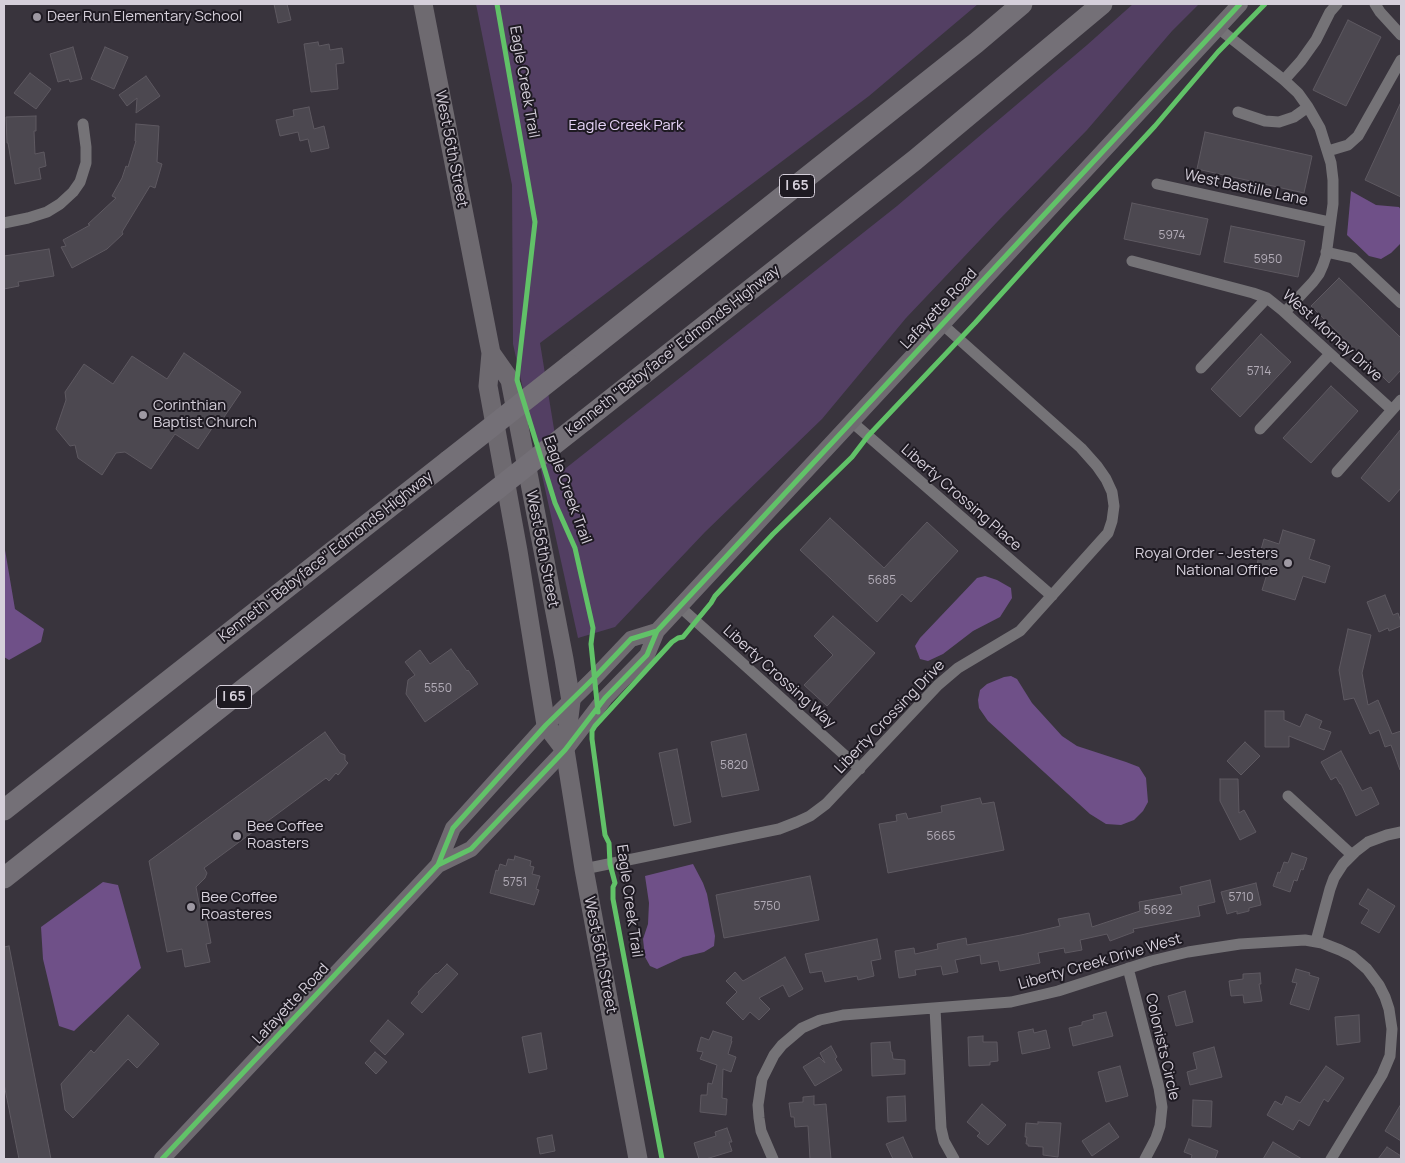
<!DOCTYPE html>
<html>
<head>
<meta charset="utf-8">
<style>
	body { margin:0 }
	#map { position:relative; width:1405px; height:1163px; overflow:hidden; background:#39343d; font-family:Manrope,sans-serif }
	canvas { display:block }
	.frame { position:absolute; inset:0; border:5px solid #d5cfda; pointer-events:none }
</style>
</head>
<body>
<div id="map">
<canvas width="1405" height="1163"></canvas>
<div class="frame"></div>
</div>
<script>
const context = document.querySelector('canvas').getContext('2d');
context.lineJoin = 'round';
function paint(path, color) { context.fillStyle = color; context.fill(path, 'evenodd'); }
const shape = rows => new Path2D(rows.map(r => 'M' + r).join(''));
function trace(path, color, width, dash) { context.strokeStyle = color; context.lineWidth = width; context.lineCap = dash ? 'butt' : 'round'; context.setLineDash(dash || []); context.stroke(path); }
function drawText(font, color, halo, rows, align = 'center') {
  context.font = font + ' Manrope,sans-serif'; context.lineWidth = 4; context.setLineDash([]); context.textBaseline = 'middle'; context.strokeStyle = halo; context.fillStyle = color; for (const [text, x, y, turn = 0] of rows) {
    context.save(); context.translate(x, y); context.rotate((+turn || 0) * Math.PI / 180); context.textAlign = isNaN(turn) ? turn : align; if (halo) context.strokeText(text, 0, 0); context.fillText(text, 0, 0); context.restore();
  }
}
const green = shape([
	[476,4,978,4,869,96,540,343,561,472,897,206,1087,45,1133,4,1199,4,1172,31,1087,130,998,221,906,318,822,419,705,532,615,627,578,638,513,344,512,185]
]);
const water = shape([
	[1351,191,1376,205,1399,207,1401,210,1401,243,1391,253,1381,259,1369,256,1347,235],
	[4,544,15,609,44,629,41,642,9,660,4,657],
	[985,576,997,580,1011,588,1012,598,1000,617,973,631,943,654,928,661,920,659,915,646,920,638,977,578],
	[1011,676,1017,679,1032,703,1062,736,1077,746,1126,762,1139,767,1146,778,1148,802,1143,811,1134,820,1121,825,1106,824,1090,814,988,721,979,708,978,700,980,690,987,684,1004,677],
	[693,864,703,883,707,894,715,936,714,946,704,952,683,957,657,969,650,966,645,957,643,939,648,924,649,903,645,876],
	[103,882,118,885,141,968,74,1031,59,1026,43,959,41,927]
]);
const building = shape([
	[274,4,287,4,291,20,278,23,274,4],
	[1348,20,1381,37,1346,106,1313,90,1348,20],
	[318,42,319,46,329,44,330,50,342,48,344,63,336,64,338,89,311,92,304,44,318,42],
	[73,47,82,79,70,82,69,79,58,82,50,54,73,47],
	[105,47,128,57,114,89,91,79,105,47],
	[30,73,51,89,36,109,14,93,30,73],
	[146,76,160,96,136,113,137,98,127,106,119,95,146,76],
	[1401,102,1401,197,1365,180,1401,102],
	[309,107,314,129,324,126,329,148,311,152,308,139,300,141,298,132,280,136,276,120,294,116,293,110,309,107],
	[36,116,36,131,34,131,35,154,44,152,46,166,39,168,41,179,15,184,8,143,7,143,6,117,36,116],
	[136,124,159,126,157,162,162,164,155,188,150,186,122,232,123,234,107,249,72,268,61,247,66,246,63,240,90,225,88,224,116,198,112,196,122,178,126,166,128,167,136,141,135,141,136,124],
	[1205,132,1312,156,1304,193,1197,169,1205,132],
	[1132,203,1208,219,1200,255,1124,239,1132,203],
	[1231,226,1305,241,1298,277,1224,262,1231,226],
	[49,249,54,276,18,282,19,286,4,289,4,256,49,249],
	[1339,278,1401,338,1401,370,1389,383,1311,306,1339,278],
	[1261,334,1291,362,1240,417,1211,389,1261,334],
	[184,353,241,392,220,423,215,424,198,449,175,434,151,469,125,452,116,453,102,475,78,458,75,445,70,446,56,429,66,400,65,392,84,364,113,384,132,356,167,379,184,353],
	[1331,386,1358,411,1311,463,1283,438,1331,386],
	[1401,429,1401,488,1389,502,1361,478,1401,429],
	[830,518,884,568,927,522,958,551,911,602,902,594,877,622,800,550,830,518],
	[1283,530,1315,540,1309,559,1330,566,1325,583,1303,576,1295,600,1262,590,1267,574,1255,571,1264,539,1279,544,1283,530],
	[1385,595,1393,615,1398,613,1401,622,1401,626,1389,631,1388,628,1379,632,1367,602,1385,595],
	[833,616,875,653,827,706,804,685,833,655,814,636,833,616],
	[1348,629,1371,635,1362,673,1368,705,1378,700,1392,734,1401,731,1401,769,1400,770,1391,745,1385,747,1379,730,1370,734,1354,698,1344,700,1339,670,1348,629],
	[451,649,467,671,468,670,478,684,425,722,406,694,408,680,415,675,405,662,420,650,430,664,451,649],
	[1265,711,1284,711,1284,720,1300,727,1306,714,1322,721,1319,728,1331,732,1324,750,1289,736,1289,747,1265,747,1265,711],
	[325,732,340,753,345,755,345,760,348,763,338,775,336,773,329,781,326,778,204,868,207,873,205,878,196,887,202,918,206,917,211,943,206,944,210,962,185,967,182,949,167,952,149,861,325,732],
	[746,734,759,790,722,797,711,742,746,734],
	[1245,742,1260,756,1241,775,1227,761,1245,742],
	[677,749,691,822,674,826,659,753,677,749],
	[1341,751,1362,791,1371,787,1379,804,1356,816,1341,784,1340,784,1336,777,1331,780,1321,762,1341,751],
	[1220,779,1238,779,1239,813,1244,810,1256,832,1240,840,1220,801,1220,779],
	[980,798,982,804,994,802,1004,850,888,873,879,824,897,821,896,815,906,813,908,819,942,812,941,806,980,798],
	[1292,853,1307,858,1303,870,1301,869,1297,881,1294,880,1290,892,1273,886,1278,872,1280,873,1284,862,1288,863,1292,853],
	[515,856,531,861,530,866,534,867,532,874,540,876,536,889,539,890,534,905,490,893,496,870,498,871,500,864,506,866,508,859,514,860,515,856],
	[810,876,819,920,724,938,716,895,810,876],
	[1210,880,1215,902,1198,906,1200,916,1133,929,1134,932,1110,941,1107,934,1080,940,1082,950,1065,953,1064,948,1038,953,1040,963,1000,971,998,961,981,964,980,955,955,960,958,972,943,975,941,966,915,970,916,975,899,978,895,951,914,948,915,954,938,949,937,944,966,938,967,945,1021,935,1060,926,1058,919,1089,913,1092,927,1140,911,1139,902,1182,894,1180,887,1210,880],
	[1256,883,1261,905,1249,908,1249,911,1237,914,1237,911,1227,914,1221,892,1256,883],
	[1368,889,1395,906,1379,933,1361,923,1369,910,1359,904,1368,889],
	[877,939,881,959,871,961,874,976,858,980,857,976,825,982,822,971,810,973,805,954,877,939],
	[9,946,51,1159,19,1159,4,1084,4,947,9,946],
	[785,957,803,989,789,997,783,985,759,998,770,1009,759,1020,750,1012,743,1020,726,1003,737,992,726,981,735,972,743,981,785,957],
	[447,964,458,974,422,1013,411,1003,419,994,418,992,436,973,437,974,447,964],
	[1296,969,1310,973,1309,975,1319,978,1309,1010,1290,1004,1297,983,1292,982,1296,969],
	[1260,973,1261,984,1259,984,1262,1001,1244,1003,1243,995,1231,996,1229,981,1243,979,1243,974,1260,973],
	[1185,991,1193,1022,1176,1026,1168,996,1185,991],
	[1106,1012,1113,1036,1073,1046,1069,1028,1082,1025,1082,1022,1094,1019,1093,1015,1106,1012],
	[128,1015,159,1044,137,1068,128,1059,73,1118,65,1110,61,1084,91,1050,94,1053,128,1015],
	[1359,1015,1360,1042,1337,1045,1335,1017,1359,1015],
	[388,1020,404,1034,385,1055,370,1041,388,1020],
	[1033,1029,1034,1033,1046,1030,1050,1048,1022,1054,1018,1032,1033,1029],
	[713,1031,732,1037,731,1041,732,1041,728,1054,736,1057,731,1072,723,1069,722,1098,727,1099,726,1115,700,1112,701,1095,707,1095,708,1083,712,1084,717,1065,700,1059,703,1052,697,1051,701,1037,709,1040,713,1031],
	[541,1033,547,1069,529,1073,522,1037,541,1033],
	[983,1036,983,1042,997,1042,998,1061,990,1062,990,1065,969,1066,968,1037,983,1036],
	[890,1042,891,1052,892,1052,893,1059,905,1060,905,1074,872,1076,871,1043,890,1042],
	[831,1046,837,1057,835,1059,842,1070,815,1086,803,1067,819,1057,825,1063,820,1053,831,1046],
	[1214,1047,1222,1077,1190,1085,1187,1072,1197,1069,1193,1053,1214,1047],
	[375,1052,387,1062,376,1074,365,1063,375,1052],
	[1120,1066,1128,1096,1106,1102,1098,1072,1120,1066],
	[1326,1066,1344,1078,1328,1102,1324,1099,1309,1126,1299,1120,1293,1130,1267,1115,1275,1101,1282,1105,1286,1096,1300,1103,1326,1066],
	[814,1096,814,1105,826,1104,831,1159,810,1159,808,1126,795,1127,794,1117,791,1117,789,1103,803,1102,803,1097,814,1096],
	[905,1096,906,1121,888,1122,887,1097,905,1096],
	[1193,1100,1212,1101,1211,1127,1192,1126,1193,1100],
	[982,1104,1006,1125,988,1145,977,1136,980,1133,967,1122,982,1104],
	[1401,1104,1401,1141,1385,1131,1401,1104],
	[1038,1122,1061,1123,1058,1157,1043,1155,1043,1147,1028,1146,1028,1144,1026,1144,1027,1137,1025,1137,1026,1123,1038,1124,1038,1122],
	[1109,1123,1119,1137,1092,1156,1082,1141,1109,1123],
	[727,1128,732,1142,729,1142,732,1151,706,1159,699,1159,694,1143,716,1136,715,1132,727,1128],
	[552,1135,555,1151,540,1154,537,1138,552,1135],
	[903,1137,913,1159,893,1159,886,1144,903,1137],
	[1189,1139,1218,1151,1215,1159,1191,1159,1192,1155,1184,1152,1189,1139],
	[1273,1142,1302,1159,1263,1159,1273,1142],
	[1387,1147,1401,1156,1401,1159,1378,1159,1387,1147]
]);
const minor = shape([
	[1375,4,1380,12,1401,35],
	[1218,28,1284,80,1298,93,1308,107,1320,128,1331,163,1333,180,1333,204,1326,256,1323,265,1319,274,1313,282,1285,312],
	[1284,80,1301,61,1316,40,1330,12,1337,4],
	[1238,112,1265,121,1279,122,1294,117,1308,107],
	[1328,151,1348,145,1358,136,1401,60],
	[1157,184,1330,222],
	[4,223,28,218,47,212,60,204,73,192,80,182,86,163,86,147,83,124],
	[1326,252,1353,258,1401,303],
	[1132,261,1253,293,1267,298,1282,310,1392,410],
	[1201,368,1267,298],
	[852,422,1052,596],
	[1260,429,1330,354],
	[1337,472,1401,400],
	[679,606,860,769],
	[1288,796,1352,855],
	[584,869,779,829,797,822,810,816,826,804,938,685,958,668,1020,631,1108,533,1112,521,1114,506,1112,492,1106,479,1097,466,1081,448,942,324],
	[1316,941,1330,889,1334,878,1343,864,1355,852,1368,842,1387,835,1401,832],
	[1128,968,1159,1088,1162,1107,1160,1126,1156,1138,1145,1159],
	[935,1008,941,1128,944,1141,954,1159],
	[773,1159,761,1131,759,1118,758,1105,762,1079,774,1055,782,1045,802,1028,820,1020,843,1015,1011,1002,1058,991,1151,961,1188,952,1240,944,1305,940,1322,943,1340,950,1352,956,1367,969,1379,985,1385,997,1389,1009,1392,1029,1390,1056,1382,1075,1331,1159]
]);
const secondary = shape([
	[438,865,471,849,565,750,605,698,647,655,657,631,1240,4],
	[162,1159,438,865,453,828,546,725,594,678,631,639,657,631]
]);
const primary = shape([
	[423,4,491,353,488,386,518,551,546,725,565,750],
	[491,353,510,380,564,659,571,701,565,750,584,869,638,1159]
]);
const motorway = shape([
	[570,365,976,43,1022,4],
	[585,420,915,160,1102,4],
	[4,810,448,461],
	[4,878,463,516]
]);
const motorwayBridge = shape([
	[448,461,570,365],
	[463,516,585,420]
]);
const cycleway = shape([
	[497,4,535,222,517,380,555,503,575,548,593,628,591,644,598,712],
	[438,865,471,849,565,750,605,698,647,655,657,631,1240,4],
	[162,1159,438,865,453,828,546,725,594,678,631,639,657,631],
	[662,1159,613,899,613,887,615,883,610,864,609,843,605,835,592,739,592,731,595,726,672,642,678,638,683,637,711,603,715,596,773,534,852,457,868,436,975,323,1067,221,1155,126,1218,52,1265,4]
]);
const markers = [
	[37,17,5,"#9e99a3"],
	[143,415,5,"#9e99a3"],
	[1288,563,5,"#9e99a3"],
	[237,836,5,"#9e99a3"],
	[191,907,5,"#9e99a3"]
];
const numberNames = [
	["5974",1172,236],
	["5950",1268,260],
	["5714",1259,372],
	["5685",882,581],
	["5550",438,689],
	["5820",734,766],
	["5665",941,837],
	["5751",515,883],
	["5710",1241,898],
	["5750",767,907],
	["5692",1158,911]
];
const shields = [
	[797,186,35],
	[234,697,35]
];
const shieldNames = [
	["I 65",797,186],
	["I 65",234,697]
];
const poiNames = [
	["Deer Run Elementary School",47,17],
	["Corinthian",153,406],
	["Baptist Church",153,423],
	["Royal Order - Jesters",1278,554,"right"],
	["National Office",1278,571,"right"],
	["Bee Coffee",247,827],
	["Roasters",247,844],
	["Bee Coffee",201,898],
	["Roasteres",201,915]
];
const streetNames = [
	["Eagle Creek Trail",524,82,80],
	["West 56th Street",451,149,79],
	["West Bastille Lane",1246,188,12],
	["Lafayette Road",939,309,-47],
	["West Mornay Drive",1332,336,42],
	["Kenneth \"Babyface\" Edmonds Highway",673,351,-38],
	["Eagle Creek Trail",567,490,70],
	["Liberty Crossing Place",961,498,41],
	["West 56th Street",542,549,79],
	["Kenneth \"Babyface\" Edmonds Highway",326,557,-38],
	["Liberty Crossing Way",779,677,42],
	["Liberty Crossing Drive",890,717,-46],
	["Eagle Creek Trail",629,901,82],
	["West 56th Street",600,955,79],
	["Liberty Creek Drive West",1100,962,-16],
	["Lafayette Road",291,1004,-47],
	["Colonists Circle",1162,1047,77]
];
const parkNames = [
	["Eagle Creek Park",626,126]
];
paint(green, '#533f63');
paint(water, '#6f5088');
paint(building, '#4c4850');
trace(building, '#5e5961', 1);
trace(minor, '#757377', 11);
trace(secondary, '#6f6b71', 16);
trace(primary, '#6e6a70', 19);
trace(motorway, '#747077', 21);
trace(motorwayBridge, '#747077', 21);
trace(cycleway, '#61c268', 5);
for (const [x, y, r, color] of markers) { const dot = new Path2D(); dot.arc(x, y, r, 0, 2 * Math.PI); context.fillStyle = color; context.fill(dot); trace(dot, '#1e1a22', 2); }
drawText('12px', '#b3adb8', null, numberNames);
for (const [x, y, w] of shields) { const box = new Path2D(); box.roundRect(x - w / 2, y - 11.5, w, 23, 4); context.fillStyle = '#1e1a22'; context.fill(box); trace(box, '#d5cfda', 1); }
drawText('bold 14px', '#d5cfda', null, shieldNames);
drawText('15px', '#d5cfda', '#1e1a22', poiNames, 'left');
drawText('15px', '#d5cfda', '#1e1a22', streetNames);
drawText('15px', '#e7d4f8', '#1e1a22', parkNames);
</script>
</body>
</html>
